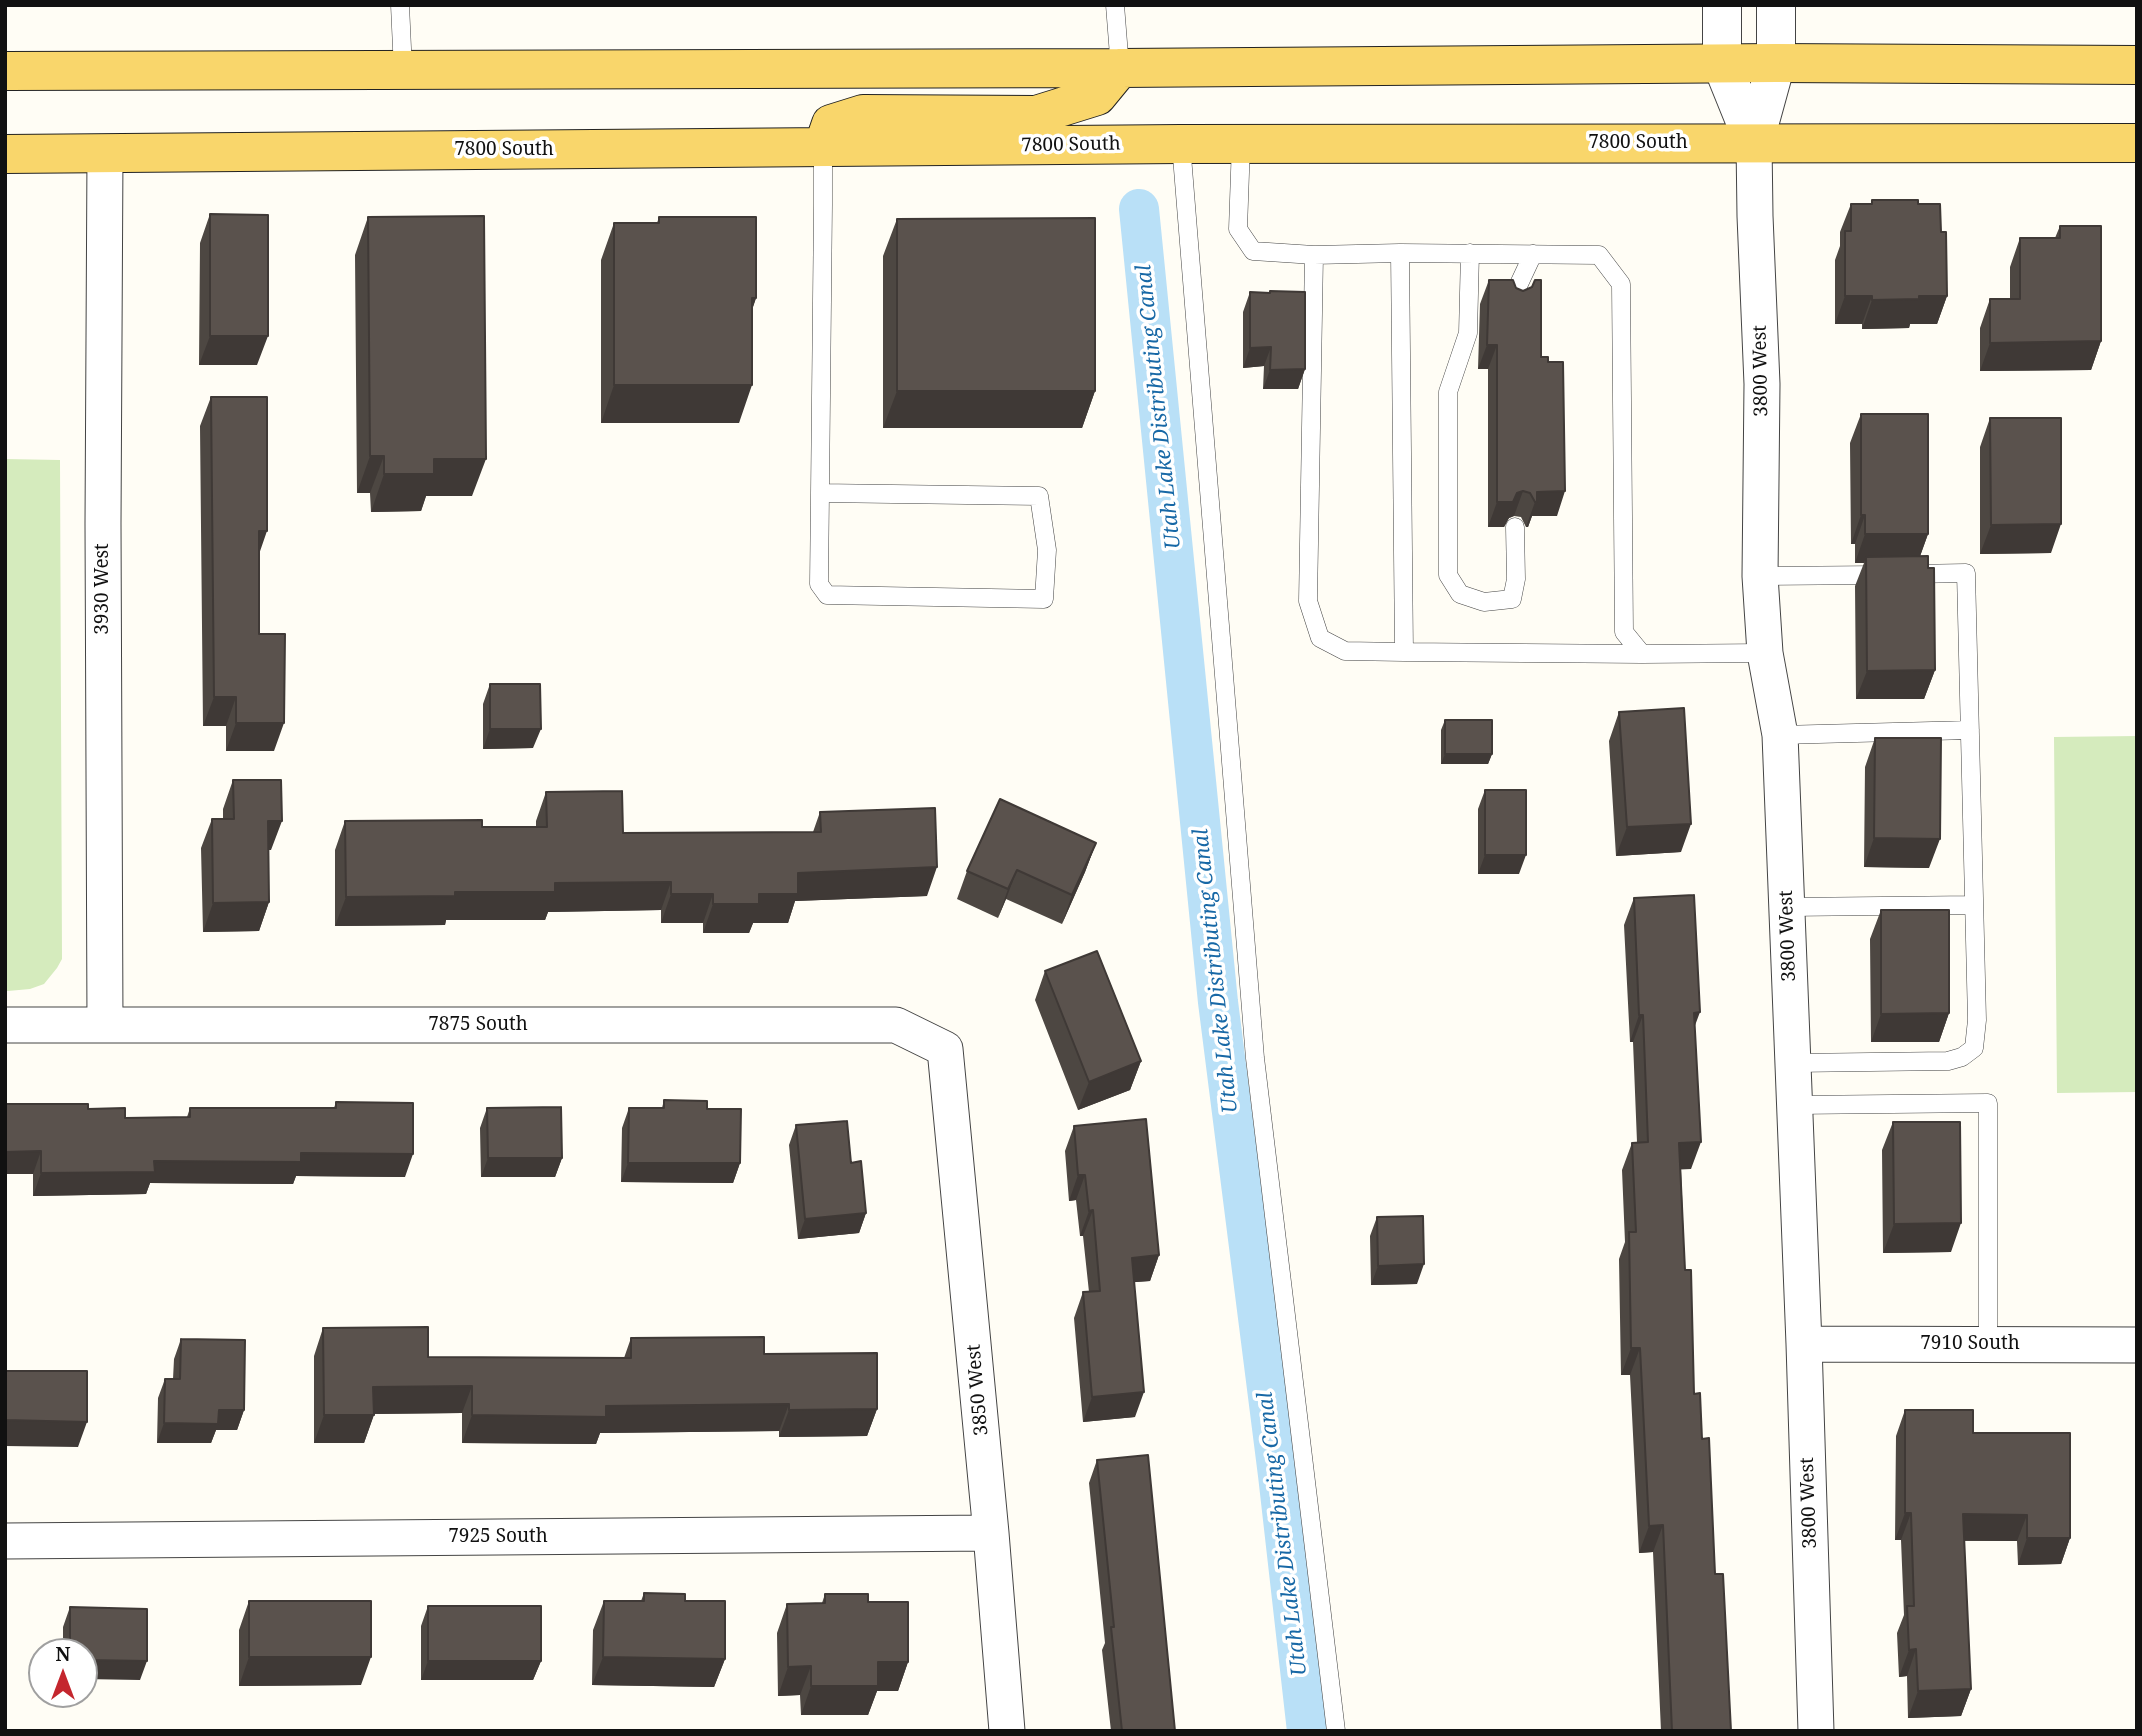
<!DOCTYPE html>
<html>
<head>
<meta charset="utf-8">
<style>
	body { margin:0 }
	#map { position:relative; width:2142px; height:1736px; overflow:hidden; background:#fffdf5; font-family:"Noto Serif",serif }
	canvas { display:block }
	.frame { position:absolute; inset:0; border:7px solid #111; pointer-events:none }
	.north { position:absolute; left:28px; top:1638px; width:70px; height:70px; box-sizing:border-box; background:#fff; border:2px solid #a0a0a0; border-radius:50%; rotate:0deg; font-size:19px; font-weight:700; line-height:28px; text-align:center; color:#111 }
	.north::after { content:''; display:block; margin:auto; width:24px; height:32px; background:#c4262e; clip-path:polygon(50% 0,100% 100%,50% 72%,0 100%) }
</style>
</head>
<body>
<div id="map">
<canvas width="2142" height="1736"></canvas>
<div class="frame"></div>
<div class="north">N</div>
</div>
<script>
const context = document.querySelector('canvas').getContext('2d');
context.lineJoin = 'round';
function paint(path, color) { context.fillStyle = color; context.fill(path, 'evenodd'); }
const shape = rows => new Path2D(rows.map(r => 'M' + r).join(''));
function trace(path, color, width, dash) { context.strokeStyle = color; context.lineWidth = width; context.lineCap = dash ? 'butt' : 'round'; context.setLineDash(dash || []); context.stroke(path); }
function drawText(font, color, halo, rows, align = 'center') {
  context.font = font + ' "Noto Serif",serif'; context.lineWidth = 7; context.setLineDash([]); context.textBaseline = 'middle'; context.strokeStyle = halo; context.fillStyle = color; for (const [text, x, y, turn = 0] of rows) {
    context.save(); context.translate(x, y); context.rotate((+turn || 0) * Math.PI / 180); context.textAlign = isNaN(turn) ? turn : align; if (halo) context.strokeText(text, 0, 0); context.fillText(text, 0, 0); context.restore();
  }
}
const green = shape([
	[5,459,60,460,62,959,57,968,44,984,30,989,8,991,5,991],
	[2137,736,2137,1092,2057,1093,2054,737]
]);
const canal = shape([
	[1139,209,1218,1002,1278,1475,1307,1731]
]);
const service = shape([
	[400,5,403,70],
	[1115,5,1120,68],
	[1181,144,1255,1058,1336,1731],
	[1241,144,1238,229,1253,251,1314,255,1400,253,1599,255,1621,284,1624,632,1642,654,1765,653],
	[1400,253,1404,652,1642,654],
	[1470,253,1468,333,1448,392,1448,575,1460,594,1484,602,1512,599,1516,579,1515,527],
	[1314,255,1308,601,1320,638,1345,651,1404,652],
	[1515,304,1518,286,1533,254],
	[820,493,1039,496,1047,550,1044,599,827,595,819,584,820,493,823,204,823,147],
	[1760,576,1880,575],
	[1780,735,1970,730],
	[1787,907,1974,905],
	[1793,1063,1948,1061,1962,1057,1974,1048,1977,1020,1966,573,1912,574],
	[1794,1105,1988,1103,1988,1344]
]);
const minor = shape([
	[1754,143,1755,216,1762,384,1760,576,1765,653,1780,735,1804,1344,1816,1731],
	[105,153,103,523,105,1025],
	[5,1025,896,1025,945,1049,991,1533,1007,1731],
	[1804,1344,2137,1345],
	[5,1541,991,1533]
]);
const tertiary = shape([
	[1722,5,1722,64,1754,143],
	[1754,143,1776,63,1776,5]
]);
const primary = shape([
	[5,71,1120,68,1776,63,2137,65],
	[823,147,831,124,863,114,1036,115,1097,96,1120,68],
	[5,154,1181,144,2137,143]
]);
const wall = shape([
	[1872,200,1918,204,1941,232,1947,296,1937,324,1910,324,1909,328,1862,329,1862,324,1835,324,1835,260,1840,246,1840,232,1851,204,1871,204],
	[210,214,257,365,199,365,200,243],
	[368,217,472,496,426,496,421,511,371,512,370,493,357,493,355,255],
	[659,217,756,298,752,310,739,423,601,423,601,260,614,223,657,223],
	[897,219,1095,391,1082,428,883,428,883,256],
	[2060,226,2101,341,2091,370,1980,371,1980,328,1990,299,2010,299,2010,267,2020,238,2055,238],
	[1489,280,1541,357,1557,516,1532,516,1528,527,1526,527,1521,517,1514,516,1509,518,1504,527,1488,527,1488,369,1478,369,1480,304],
	[1250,292,1305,369,1298,389,1263,389,1264,366,1243,368,1243,312],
	[211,397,259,555,259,634,274,751,226,751,226,726,203,726,200,426],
	[1861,414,1928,534,1920,556,1928,568,1935,670,1924,699,1856,699,1855,586,1864,563,1855,563,1855,544,1851,544,1850,443],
	[1990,418,2051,553,1980,554,1980,447],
	[490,684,533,748,483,749,483,704],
	[1619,712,1681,852,1616,856,1609,741],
	[1445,720,1492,754,1488,764,1441,764,1441,730],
	[1875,738,1929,868,1864,867,1865,767],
	[233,780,271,850,269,850,269,902,259,931,203,932,201,848,212,819,223,819,223,809],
	[1485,790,1519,874,1478,874,1478,809],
	[546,792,623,833,813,832,820,812,927,896,795,901,788,923,753,923,749,933,703,933,703,923,661,923,661,910,548,912,545,920,446,920,445,925,335,926,335,850,345,821,482,827,536,827,536,821],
	[1096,843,1085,872,1062,924,1006,899,998,918,957,899,967,871],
	[1634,898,1695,1025,1691,1169,1681,1169,1685,1270,1694,1394,1702,1439,1731,1731,1661,1731,1653,1552,1639,1553,1630,1375,1621,1375,1619,1259,1625,1242,1622,1170,1632,1143,1637,1142,1633,1042,1630,1042,1624,925],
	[1881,910,1949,1013,1939,1042,1871,1042,1870,939],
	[1045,971,1141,1061,1130,1090,1078,1110,1035,1000],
	[664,1100,740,1163,733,1183,621,1182,622,1128,629,1108,662,1108],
	[336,1102,405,1177,296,1176,293,1184,150,1183,146,1194,33,1196,33,1174,5,1174,88,1109,125,1118,187,1117,190,1108,334,1108],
	[487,1108,562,1158,555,1177,481,1177,480,1128],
	[1893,1122,1951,1252,1883,1253,1882,1150],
	[796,1125,851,1163,866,1213,859,1233,798,1239,789,1145],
	[1074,1126,1159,1255,1150,1281,1134,1282,1135,1417,1083,1422,1074,1318,1083,1292,1089,1292,1083,1236,1080,1236,1076,1200,1069,1201,1065,1151],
	[1377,1217,1417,1284,1371,1285,1370,1236],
	[323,1328,428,1357,624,1358,631,1338,764,1354,877,1409,867,1436,779,1437,779,1431,600,1433,596,1444,462,1443,462,1413,374,1414,364,1443,314,1443,314,1356],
	[181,1339,244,1410,237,1430,216,1430,211,1443,157,1443,158,1398,165,1379,173,1379,174,1359],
	[1905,1410,1973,1433,2070,1538,2061,1564,2018,1565,2017,1541,1964,1541,1971,1689,1961,1716,1908,1718,1907,1676,1899,1677,1897,1633,1904,1615,1901,1540,1895,1540,1896,1436],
	[1097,1460,1175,1731,1111,1731,1102,1650,1105,1643,1089,1483],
	[644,1593,685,1601,725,1659,714,1687,592,1685,593,1630,604,1601,641,1601],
	[825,1594,868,1602,908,1662,898,1691,877,1691,868,1715,801,1715,800,1695,778,1696,777,1633,787,1604,822,1603],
	[249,1601,361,1685,239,1686,239,1630],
	[428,1606,541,1661,533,1680,421,1680,421,1626],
	[70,1607,140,1680,84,1652,63,1652,63,1627]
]);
const shadedWall = shape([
	[1845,296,1872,296,1862,324,1835,324],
	[1919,296,1947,296,1937,324,1910,324,1909,328,1862,329,1872,300],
	[752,298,756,298,743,336],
	[210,336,268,336,257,365,199,365],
	[2101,341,2091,370,1980,371,1990,343],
	[1487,345,1497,345,1488,369,1478,369],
	[1271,347,1264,366,1243,368,1250,348],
	[1305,369,1298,389,1263,389,1270,370],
	[614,385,752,385,739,423,601,423],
	[897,391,1095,391,1082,428,883,428],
	[370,456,384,456,370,493,357,493],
	[434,459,486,459,472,496,426,496,421,511,371,512,384,474],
	[1523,491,1514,516,1509,518,1504,527,1488,527,1497,502],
	[1565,491,1557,516,1532,516,1528,527,1526,527,1535,502,1537,492],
	[1861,515,1865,515,1855,544,1851,544],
	[2061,524,2051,553,1980,554,1991,525],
	[259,531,267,531,257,560],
	[1865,534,1928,534,1918,562,1866,557,1864,563,1855,563],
	[1935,670,1924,699,1856,699,1867,671],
	[214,697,236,697,226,726,203,726],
	[236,723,284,723,274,751,226,751],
	[490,729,541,729,533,748,483,749],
	[1445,754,1492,754,1488,764,1441,764],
	[268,821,282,821,271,850,258,850],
	[1691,824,1681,852,1616,856,1627,827],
	[1874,838,1940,839,1929,868,1864,867],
	[1096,843,1085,872,1062,924,1072,895],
	[1485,855,1526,855,1519,874,1478,874],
	[937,867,927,896,795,901,788,923,753,923,749,933,703,933,713,904,798,873],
	[1017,870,1006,899,998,918,1008,889],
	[671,882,661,910,548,912,545,920,446,920,445,925,335,926,346,897,455,892,555,883],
	[671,894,713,894,703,923,661,923],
	[269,902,259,931,203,932,213,903],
	[1700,1012,1690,1039,1694,1013],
	[1949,1013,1939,1042,1871,1042,1881,1014],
	[1639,1015,1643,1015,1633,1042,1630,1042],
	[1141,1061,1130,1090,1078,1110,1089,1082],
	[1701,1142,1691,1169,1669,1170,1679,1143],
	[41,1151,33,1174,5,1174,5,1152],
	[301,1153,413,1154,405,1177,296,1176,293,1184,150,1183,146,1194,33,1196,41,1173,154,1161],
	[488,1158,562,1158,555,1177,481,1177],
	[628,1163,740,1163,733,1183,621,1182],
	[1078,1175,1085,1175,1076,1200,1069,1201],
	[1093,1210,1083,1236,1080,1236,1089,1211],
	[866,1213,859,1233,798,1239,805,1219],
	[1961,1223,1951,1252,1883,1253,1894,1224],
	[1159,1255,1150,1281,1123,1283,1132,1258],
	[1424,1264,1417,1284,1371,1285,1378,1266],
	[1631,1348,1640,1348,1630,1375,1621,1375],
	[472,1386,462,1413,363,1414,373,1387],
	[1144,1392,1135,1417,1083,1422,1092,1397],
	[789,1404,779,1431,600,1433,596,1444,462,1443,472,1415,606,1406],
	[877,1409,867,1436,779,1437,789,1410],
	[219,1410,244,1410,237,1430,216,1430,211,1443,157,1443,164,1423],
	[324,1415,374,1415,364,1443,314,1443],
	[5,1420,87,1422,78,1447,5,1446],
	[1905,1513,1911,1513,1901,1540,1895,1540],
	[1963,1514,2027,1515,2017,1541,1953,1540],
	[1663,1525,1653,1552,1639,1553,1649,1526],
	[2027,1538,2070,1538,2061,1564,2018,1565],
	[1916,1649,1907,1676,1899,1677,1909,1650],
	[249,1657,371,1657,361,1685,239,1686],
	[603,1657,725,1659,714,1687,592,1685],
	[84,1660,147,1661,140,1680,84,1679],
	[428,1661,541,1661,533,1680,421,1680],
	[878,1662,908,1662,898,1691,877,1691,868,1715,801,1715,811,1686],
	[811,1666,800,1695,778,1696,788,1667],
	[1971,1689,1961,1716,1908,1718,1918,1691]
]);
const building = shape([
	[1872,200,1918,200,1918,204,1940,204,1941,232,1946,232,1947,296,1919,296,1919,299,1872,300,1872,296,1845,296,1845,231,1851,231,1851,204,1872,204,1872,200],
	[210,214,268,215,268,336,210,336,210,214],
	[484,216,486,459,434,459,434,474,384,474,384,456,370,456,368,217,484,216],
	[659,217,756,217,756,298,752,298,752,385,614,385,614,223,659,223,659,217],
	[1095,218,1095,391,897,391,897,219,1095,218],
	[2060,226,2101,226,2101,341,1990,343,1990,299,2020,299,2020,238,2060,238,2060,226],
	[1489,280,1513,280,1516,288,1523,291,1532,287,1535,280,1541,280,1541,357,1548,357,1548,362,1563,362,1565,491,1537,492,1537,502,1535,502,1530,493,1523,491,1517,493,1513,502,1497,502,1497,345,1487,345,1489,280],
	[1270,291,1305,292,1305,369,1270,370,1271,347,1250,348,1250,292,1270,293,1270,291],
	[211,397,267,397,267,531,259,531,259,634,285,634,284,723,236,723,236,697,214,697,211,397],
	[1861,414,1928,414,1928,534,1865,534,1865,515,1861,515,1861,414],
	[1990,418,2061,418,2061,524,1991,525,1990,418],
	[1928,556,1928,568,1934,568,1935,670,1867,671,1866,557,1928,556],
	[490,684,540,684,541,729,490,729,490,684],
	[1684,708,1691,824,1627,827,1619,712,1684,708],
	[1445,720,1492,720,1492,754,1445,754,1445,720],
	[1875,738,1941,738,1940,839,1874,838,1875,738],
	[233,780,281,780,282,821,268,821,269,902,213,903,212,819,234,819,233,780],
	[1485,790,1526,790,1526,855,1485,855,1485,790],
	[622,791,623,833,821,832,820,812,935,808,937,867,798,873,798,894,759,894,759,904,713,904,713,894,671,894,671,882,555,883,555,892,455,892,455,896,346,897,345,821,482,820,482,827,547,827,546,792,622,791],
	[1000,799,1096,843,1072,895,1017,870,1008,889,967,871,1000,799],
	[1694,895,1700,1012,1694,1013,1701,1142,1679,1143,1685,1270,1691,1270,1694,1394,1700,1393,1702,1439,1709,1438,1715,1574,1723,1574,1731,1731,1672,1731,1663,1525,1649,1526,1640,1348,1631,1348,1629,1232,1636,1232,1632,1143,1648,1142,1643,1015,1639,1015,1634,898,1694,895],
	[1881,910,1949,910,1949,1013,1881,1014,1881,910],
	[1097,951,1141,1061,1089,1082,1045,971,1097,951],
	[664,1100,707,1101,707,1109,741,1109,740,1163,628,1163,629,1108,664,1108,664,1100],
	[336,1102,413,1103,413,1154,301,1153,301,1162,154,1161,155,1172,41,1173,41,1151,5,1152,5,1104,88,1104,88,1109,125,1108,125,1118,190,1117,190,1108,336,1108,336,1102],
	[561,1107,562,1158,488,1158,487,1108,561,1107],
	[1146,1119,1159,1255,1132,1258,1144,1392,1092,1397,1083,1292,1100,1291,1093,1210,1089,1211,1085,1175,1078,1175,1074,1126,1146,1119],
	[847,1121,851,1163,861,1161,866,1213,805,1219,796,1125,847,1121],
	[1893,1122,1960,1122,1961,1223,1894,1224,1893,1122],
	[1423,1216,1424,1264,1378,1266,1377,1217,1423,1216],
	[428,1327,428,1357,631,1358,631,1338,764,1337,764,1354,877,1353,877,1409,789,1410,789,1404,606,1406,606,1417,472,1415,472,1386,373,1387,374,1415,324,1415,323,1328,428,1327],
	[181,1339,245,1340,244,1410,219,1410,218,1424,164,1423,165,1379,180,1379,181,1339],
	[5,1371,87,1371,87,1422,5,1420,5,1371],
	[1905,1410,1973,1410,1973,1433,2070,1433,2070,1538,2027,1538,2027,1515,1963,1514,1971,1689,1918,1691,1916,1649,1909,1650,1907,1606,1914,1606,1911,1513,1905,1513,1905,1410],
	[1148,1455,1175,1731,1122,1731,1111,1627,1114,1627,1097,1460,1148,1455],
	[644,1593,685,1594,685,1601,725,1601,725,1659,603,1657,604,1601,644,1601,644,1593],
	[825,1594,868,1594,868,1602,908,1602,908,1662,878,1662,878,1686,811,1686,811,1666,788,1667,787,1604,825,1603,825,1594],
	[249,1601,371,1601,371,1657,249,1657,249,1601],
	[428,1606,541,1606,541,1661,428,1661,428,1606],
	[70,1607,147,1609,147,1661,84,1660,84,1652,70,1652,70,1607]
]);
const streetNames = [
	["7800 South",1638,143],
	["7800 South",1071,145,-1],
	["7800 South",504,150],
	["3800 West",1761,371,-91],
	["3930 West",103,589,-90],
	["3800 West",1788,936,-92],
	["7875 South",478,1025],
	["7910 South",1970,1344],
	["3850 West",978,1390,-95],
	["3800 West",1809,1503,-92],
	["7925 South",498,1537]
];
const waterNames = [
	["Utah Lake Distributing Canal",1159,407,-96],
	["Utah Lake Distributing Canal",1216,971,-96],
	["Utah Lake Distributing Canal",1283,1534,-97]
];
paint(green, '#d5ebbd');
trace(canal, '#b9e0f7', 40);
trace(service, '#444', 19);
trace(minor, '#444', 37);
trace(tertiary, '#444', 40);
trace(primary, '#222', 40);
trace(service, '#fff', 18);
trace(minor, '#fff', 35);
trace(tertiary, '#fff', 38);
trace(primary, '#f9d66b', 38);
paint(wall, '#4d4742');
paint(shadedWall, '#3f3936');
paint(building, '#5a524d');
trace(building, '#3f3936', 2);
drawText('19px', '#111', '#fff', streetNames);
drawText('italic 21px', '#1768a6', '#fff', waterNames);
</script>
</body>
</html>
